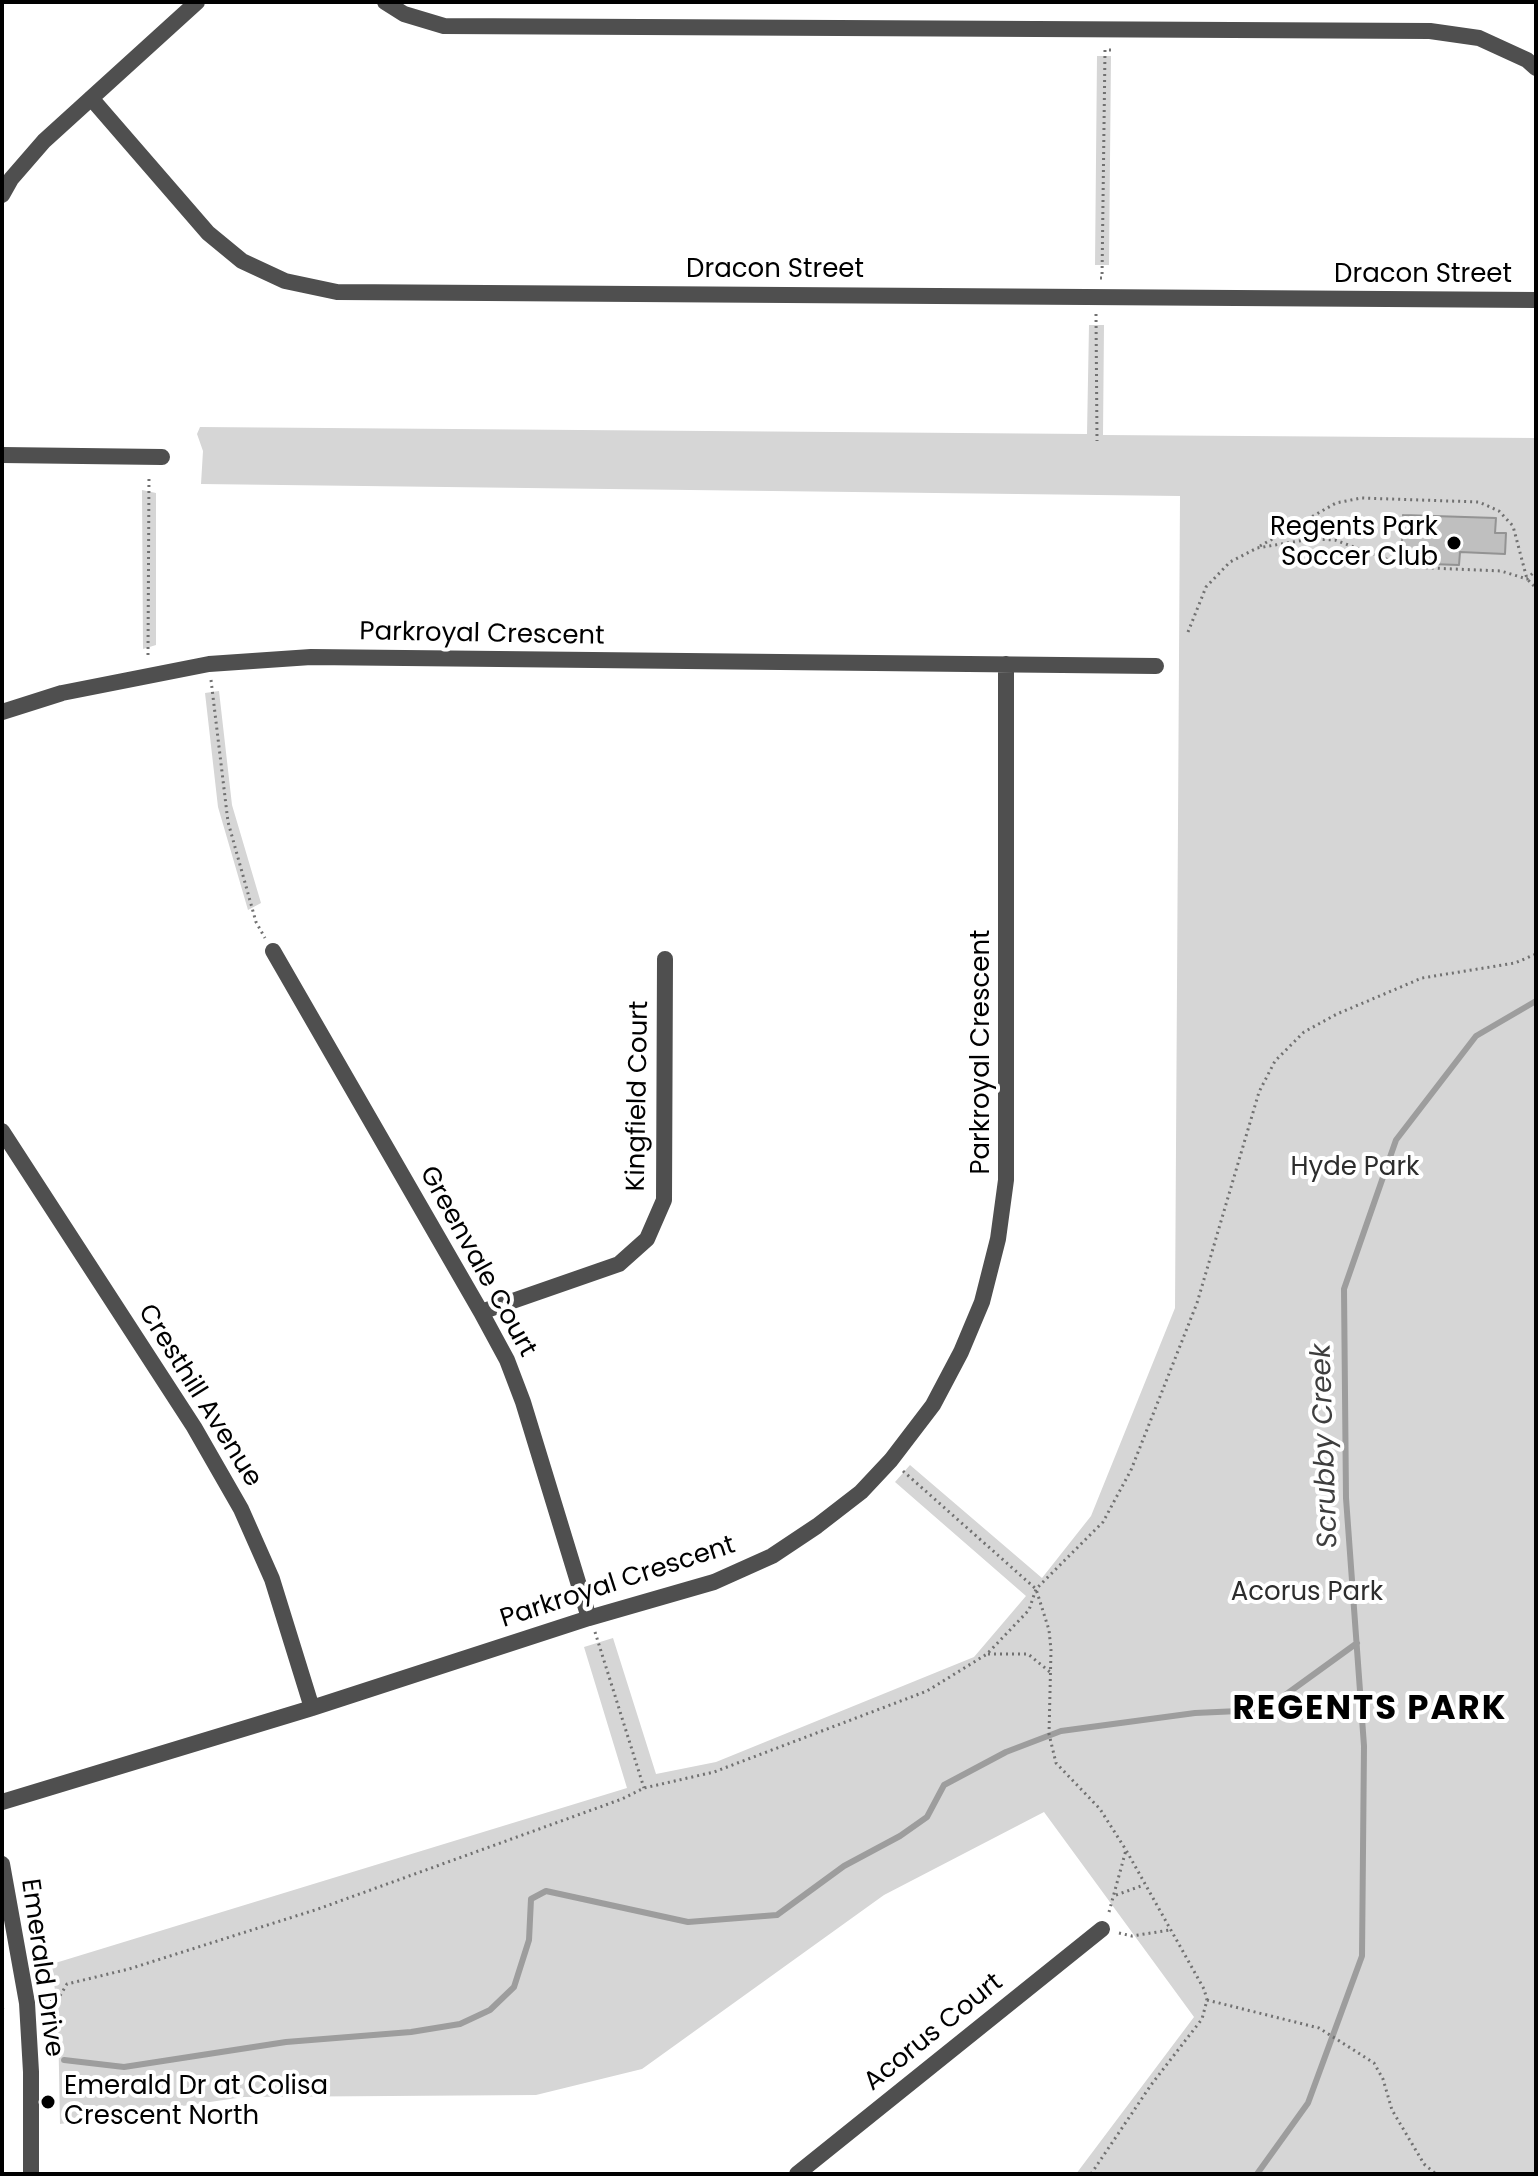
<!DOCTYPE html>
<html>
<head>
<meta charset="utf-8">
<style>
	body { margin:0 }
	#map { position:relative; width:1538px; height:2176px; overflow:hidden; background:#fff; font-family:Poppins,sans-serif }
	canvas { display:block }
	.frame { position:absolute; inset:0; border:4px solid #000; pointer-events:none }
</style>
</head>
<body>
<div id="map">
<canvas width="1538" height="2176"></canvas>
<div class="frame"></div>
</div>
<script>
const context = document.querySelector('canvas').getContext('2d');
context.lineJoin = 'round';
function paint(path, color) { context.fillStyle = color; context.fill(path, 'evenodd'); }
const shape = rows => new Path2D(rows.map(r => 'M' + r).join(''));
function trace(path, color, width, dash) { context.strokeStyle = color; context.lineWidth = width; context.lineCap = dash ? 'butt' : 'round'; context.setLineDash(dash || []); context.stroke(path); }
function drawText(font, color, halo, rows, align = 'center') {
  context.font = font + ' Poppins,sans-serif'; context.lineWidth = 8; context.setLineDash([]); context.textBaseline = 'middle'; context.strokeStyle = halo; context.fillStyle = color; for (const [text, x, y, turn = 0] of rows) {
    context.save(); context.translate(x, y); context.rotate((+turn || 0) * Math.PI / 180); context.textAlign = isNaN(turn) ? turn : align; if (halo) context.strokeText(text, 0, 0); context.fillText(text, 0, 0); context.restore();
  }
}
const green = shape([
	[1097,56,1111,56,1109,265,1095,265],
	[1089,325,1104,325,1103,435,1536,438,1536,2174,1076,2174,1194,2017,1044,1812,884,1895,642,2069,536,2095,244,2097,60,2124,58,2018,52,1964,627,1788,584,1647,613,1638,656,1774,716,1762,974,1657,1026,1596,895,1482,910,1465,1042,1578,1091,1516,1175,1308,1180,496,201,484,203,451,197,434,200,427,1087,434],
	[1403,515,1496,518,1495,533,1506,534,1505,553,1460,552,1459,565,1401,563],
	[142,490,156,493,156,645,143,649],
	[219,691,232,805,261,903,248,910,218,807,205,693]
]);
const stream = shape([
	[64,2060,124,2067,286,2042,411,2032,460,2024,490,2010,514,1987,529,1940,531,1899,546,1891,688,1922,777,1915,844,1866,900,1836,927,1817,944,1785,1006,1752,1061,1731,1195,1713,1239,1711,1270,1706,1357,1643],
	[1257,2174,1308,2103,1362,1956,1364,1746,1346,1498,1344,1289,1396,1140,1476,1036,1536,1001]
]);
const building = shape([
	[1403,515,1496,518,1495,533,1506,533,1505,554,1460,552,1459,565,1401,563,1403,515]
]);
const path = shape([
	[1100,278,1102,278,1105,50,1112,50,1112,47],
	[1096,314,1097,441],
	[1260,546,1336,503,1361,498,1479,502,1499,511,1513,526,1527,579,1536,588],
	[1188,632,1206,587,1230,562,1257,548,1311,539,1335,540,1408,567,1501,571,1527,579,1536,570],
	[148,655,149,475],
	[211,680,228,822,256,922,265,938],
	[903,1471,1036,1589,1049,1630,1051,1650,1049,1734,1056,1763,1100,1809,1126,1850,1204,1989,1207,2000,1202,2019,1151,2085,1091,2174],
	[595,1632,644,1788],
	[988,1654,1028,1654,1050,1672],
	[1116,1895,1144,1885],
	[1109,1912,1126,1850],
	[1119,1933,1132,1936,1170,1930],
	[44,2000,58,1999,67,1984,129,1969,318,1909,622,1799,644,1788,714,1772,927,1691,987,1654,1029,1610,1036,1589,1103,1522,1131,1470,1197,1303,1259,1092,1275,1061,1304,1032,1337,1014,1422,978,1515,963,1536,954],
	[1207,2000,1319,2028,1374,2063,1383,2079,1392,2110,1424,2164,1436,2174],
	[2,2008,7,2007]
]);
const minor = shape([
	[385,2,404,14,444,26,1430,31,1479,38,1527,60,1536,68],
	[91,98,208,233,242,261,285,281,337,292,1536,300],
	[2,195,11,179,44,141,197,2],
	[2,455,162,457],
	[2,712,62,693,209,664,311,657,1156,666],
	[273,951,481,1312,507,1360,523,1402,589,1618],
	[2,1131,194,1427,241,1509,272,1579,312,1708],
	[481,1312,619,1264,647,1239,664,1200,665,959],
	[2,1802,312,1708,589,1618,714,1582,772,1556,817,1526,861,1492,891,1460,933,1405,961,1352,982,1302,998,1239,1006,1180,1006,664],
	[797,2174,1102,1929]
]);
const tertiary = shape([
	[2,1864,27,2003,31,2072,31,2174]
]);
const markers = [
	[1454,543,8,"#000"],
	[48,2102,8,"#000"]
];
const streetNames = [
	["Dracon Street",775,270],
	["Dracon Street",1423,275],
	["Parkroyal Crescent",482,635,1],
	["Parkroyal Crescent",982,1052,-90],
	["Kingfield Court",639,1096,-89],
	["Greenvale Court",477,1262,61],
	["Cresthill Avenue",199,1396,58],
	["Parkroyal Crescent",618,1583,-18],
	["Emerald Drive",41,1968,82],
	["Acorus Court",934,2033,-39]
];
const poiNames = [
	["Regents Park",1438,528],
	["Soccer Club",1438,558],
	["Emerald Dr at Colisa",64,2087,"left"],
	["Crescent North",64,2117,"left"]
];
const parkNames = [
	["Hyde Park",1355,1168],
	["Acorus Park",1307,1593]
];
const waterNames = [
	["Scrubby Creek",1326,1446,-92]
];
const districtNames = [
	["REGENTS PARK",1370,1710]
];
paint(green, '#d6d6d6');
trace(stream, '#9d9d9d', 6);
paint(building, '#bfbfbf');
trace(building, '#939393', 2);
trace(path, '#717171', 3, [2, 4]);
trace(minor, '#4f4f4f', 16);
trace(tertiary, '#4f4f4f', 16);
for (const [x, y, r, color] of markers) { const dot = new Path2D(); dot.arc(x, y, r, 0, 2 * Math.PI); context.fillStyle = color; context.fill(dot); trace(dot, '#fff', 3); }
drawText('26px', '#000', '#fff', streetNames);
drawText('26px', '#000', '#fff', poiNames, 'right');
drawText('26px', '#2d2d2d', '#fff', parkNames);
drawText('italic 28px', '#3e3e3e', '#fff', waterNames);
context.letterSpacing = '2px';
drawText('bold 34px', '#000', '#fff', districtNames);
context.letterSpacing = '0px';
</script>
</body>
</html>
